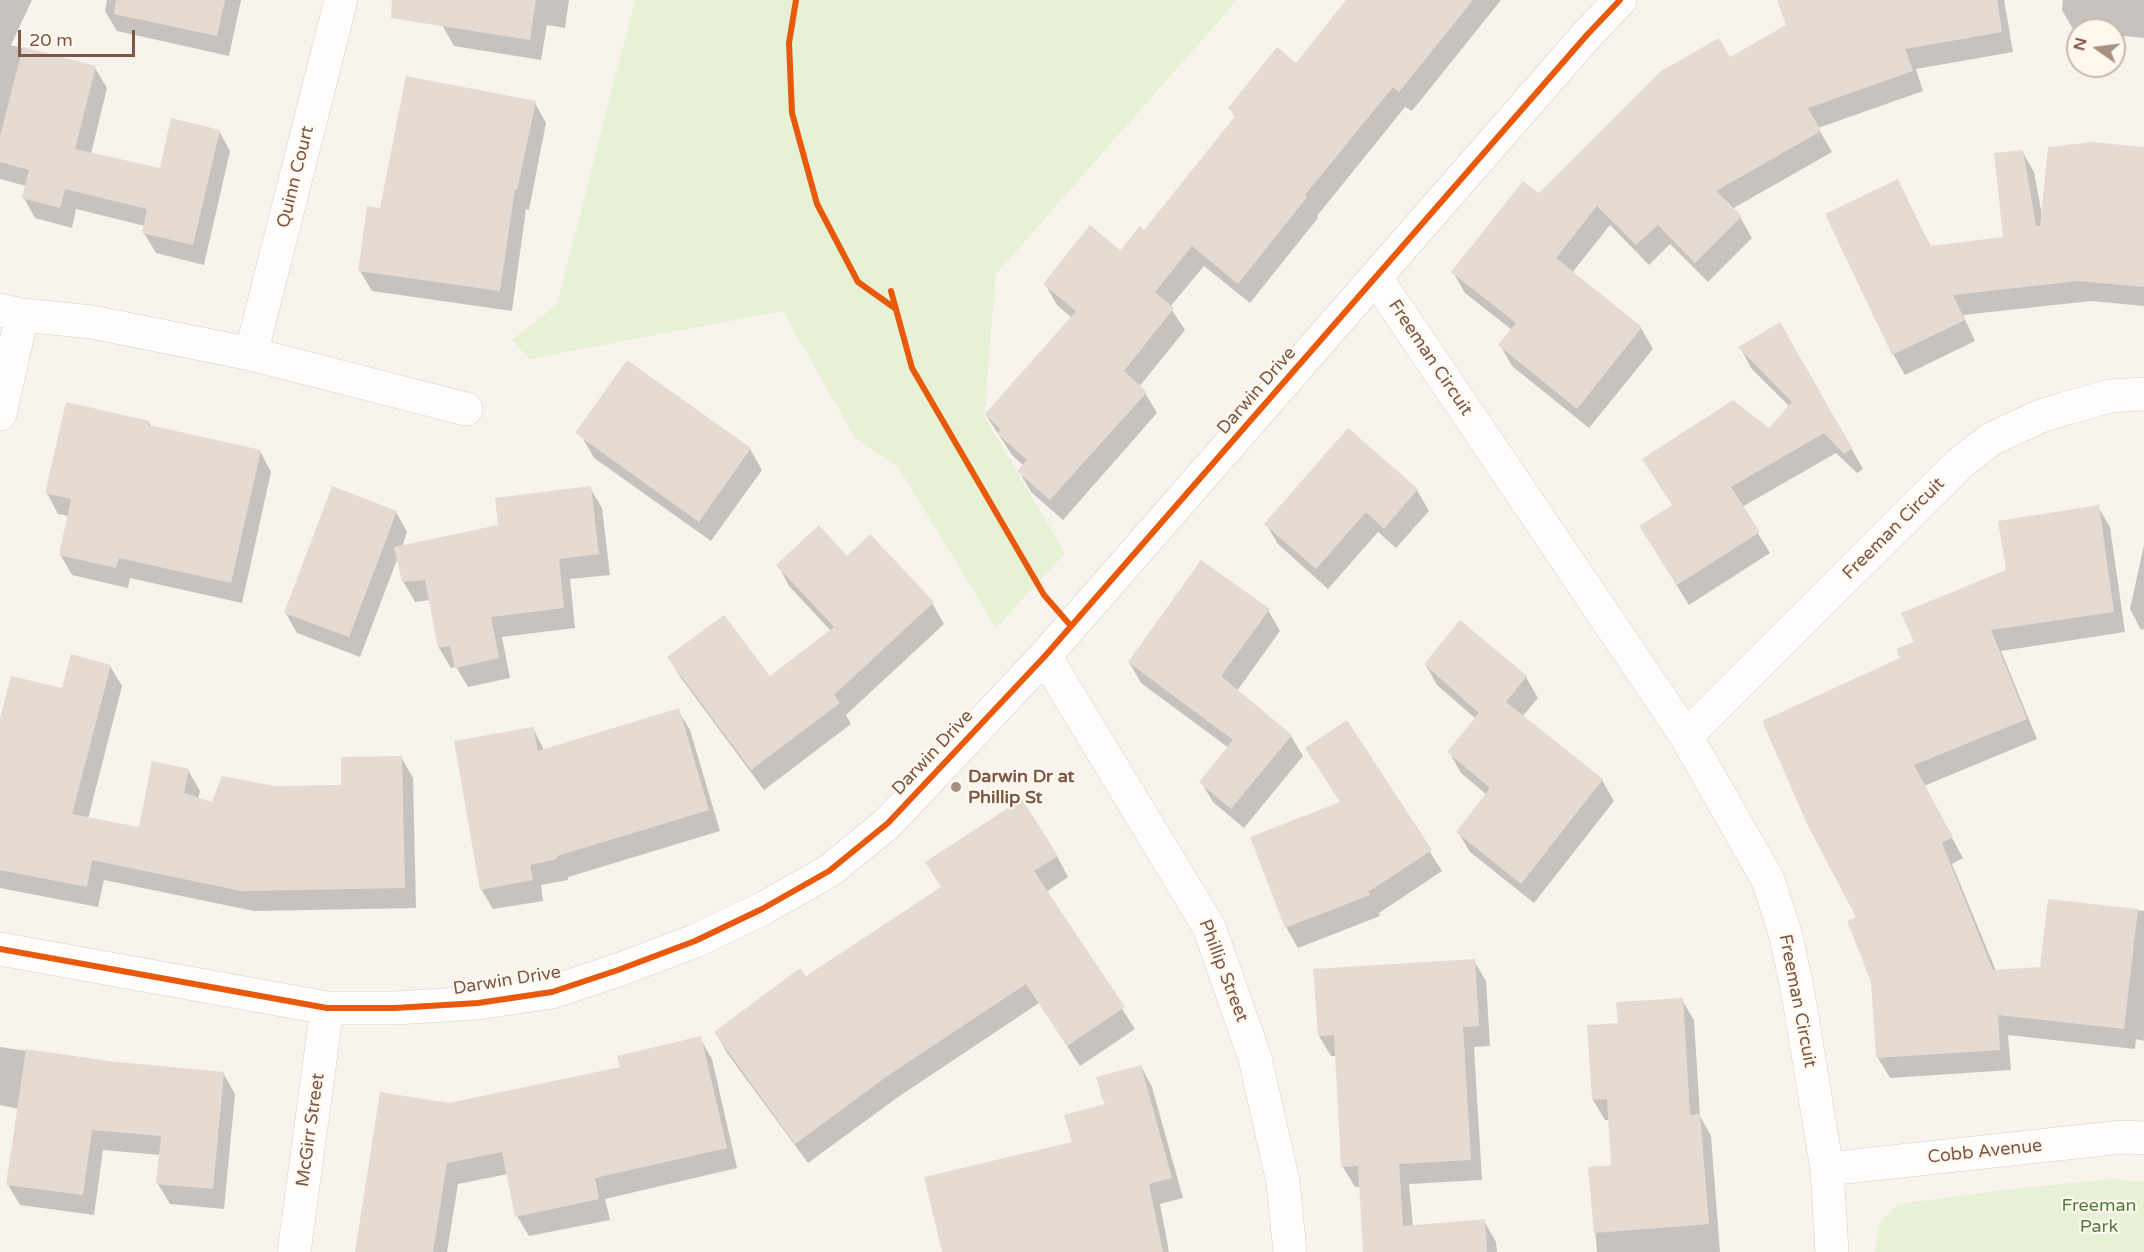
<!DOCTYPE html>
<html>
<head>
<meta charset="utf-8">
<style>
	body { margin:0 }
	#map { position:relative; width:2144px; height:1252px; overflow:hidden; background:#f9f3ed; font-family:"Varela Round",sans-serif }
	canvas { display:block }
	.north { position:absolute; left:2066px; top:18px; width:60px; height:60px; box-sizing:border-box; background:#fff8ef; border:2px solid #cbb8ac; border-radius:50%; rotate:284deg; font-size:16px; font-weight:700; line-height:24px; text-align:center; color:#7c5847 }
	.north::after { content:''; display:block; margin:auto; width:21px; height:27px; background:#a88e81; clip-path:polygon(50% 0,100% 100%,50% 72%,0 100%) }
	.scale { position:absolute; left:18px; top:30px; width:117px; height:27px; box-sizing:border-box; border:3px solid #7c5847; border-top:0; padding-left:8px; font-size:18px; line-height:21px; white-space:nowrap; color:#7c5847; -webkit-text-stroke:4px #fff8ef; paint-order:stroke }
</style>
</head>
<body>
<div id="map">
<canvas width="2144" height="1252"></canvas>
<div class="north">N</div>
<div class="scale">20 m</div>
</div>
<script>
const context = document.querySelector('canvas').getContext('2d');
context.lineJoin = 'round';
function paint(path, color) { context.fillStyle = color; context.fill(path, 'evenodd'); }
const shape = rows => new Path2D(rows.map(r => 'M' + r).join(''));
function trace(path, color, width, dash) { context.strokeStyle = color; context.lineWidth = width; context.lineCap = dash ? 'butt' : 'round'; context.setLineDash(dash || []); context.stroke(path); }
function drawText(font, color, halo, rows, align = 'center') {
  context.font = font + ' "Varela Round",sans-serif'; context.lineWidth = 4.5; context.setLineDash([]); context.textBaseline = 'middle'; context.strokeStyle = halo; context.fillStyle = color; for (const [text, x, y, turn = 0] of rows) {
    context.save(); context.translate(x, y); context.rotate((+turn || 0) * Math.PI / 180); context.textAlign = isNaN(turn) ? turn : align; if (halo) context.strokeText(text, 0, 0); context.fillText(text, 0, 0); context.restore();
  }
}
const green = shape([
	[635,0,1237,0,996,274,984,416,1065,553,996,628,899,468,855,438,783,311,529,359,512,340,557,304],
	[2113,1179,2144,1182,2144,1252,1875,1252,1880,1223,1898,1204,2020,1188]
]);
const shadow = shape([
	[0,0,32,0,11,45,95,68,107,88,91,154,161,170,219,131,230,151,204,265,156,253,144,233,145,226,76,209,72,228,35,218,24,198,26,186,0,179],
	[107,0,241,0,229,56,117,31,105,11],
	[446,0,569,0,565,28,547,25,541,60,454,46,442,25],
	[1348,0,1501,0,1412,111,1405,107,1317,216,1318,218,1250,303,1204,266,1170,307,1185,330,1139,387,1145,393,1157,413,1063,520,1031,492,1019,471,1024,466,1012,455,986,415,1072,318,1057,305,1045,284,1120,252,1144,232,1236,118,1230,108,1296,65],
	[1779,0,2004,0,2013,52,1916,69,1923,91,1818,128,1832,152,1732,209,1740,217,1752,238,1708,282,1670,244,1649,265,1610,225,1572,273,1641,328,1653,349,1589,428,1512,366,1500,345,1512,330,1465,293,1453,272,1539,195,1730,59,1787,26],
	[2063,0,2144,0,2144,38,2114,35,2114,30,2074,31,2062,10],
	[535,103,546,123,529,210,526,209,512,311,372,291,360,271,381,210],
	[2144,148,2144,306,2091,301,1963,315,1975,341,1905,375,1893,354,1897,181,1931,247,2005,239,2022,151,2034,172,2042,215],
	[1780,324,1863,469,1857,473,1836,453,1742,507,1770,553,1689,605,1653,547,1673,506,1769,430,1790,407,1751,368,1740,347],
	[149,422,152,428,260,451,271,472,242,603,130,578,128,588,72,575,60,554,69,516,58,514,47,493],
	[1349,430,1417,490,1429,511,1396,548,1378,532,1328,589,1278,544,1266,524],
	[582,437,750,449,762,470,711,541,594,458],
	[590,488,602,508,610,575,570,579,575,628,502,637,510,678,468,687,456,667,451,668,439,648,431,600,415,602,403,581,398,557,360,657,297,633,285,612,396,512,407,532,402,547,500,526],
	[2098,507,2110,527,2125,632,2001,651,2037,739,1924,786,1963,858,1952,864,1996,971,2042,968,2049,901,2144,911,2144,1041,2136,1039,2135,1049,2008,1035,2011,1070,1890,1078,1878,1058,1873,982,1858,917,1902,659,1916,642,2007,571],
	[2144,545,2144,629,2141,630,2130,609],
	[847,558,932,603,944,624,846,715,851,724,764,790,681,678,669,658,769,678,831,631,789,586,778,565],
	[1268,610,1280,631,1237,691,1291,736,1303,756,1244,828,1213,802,1201,782,1229,748,1141,683,1129,662],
	[1425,664,1526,677,1538,698,1522,717,1602,780,1614,801,1534,903,1470,852,1458,832,1487,795,1461,773,1449,752,1476,719,1437,685],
	[110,666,122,686,88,819,140,829,188,770,200,791,198,799,213,804,274,788,342,786,401,757,413,778,416,908,254,911,104,880,98,907,0,888,0,724],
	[678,710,690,730,720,831,568,877,568,880,541,885,543,901,493,909,481,889,533,728,544,750],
	[1347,722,1442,871,1379,913,1380,916,1298,948,1286,927,1341,803,1307,749],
	[1057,856,1068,877,1046,892,1135,1029,1080,1066,1039,1003,898,1097,808,1163,727,1053,716,1033,805,978],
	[1474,961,1486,981,1490,1046,1474,1047,1482,1180,1409,1184,1413,1226,1484,1221,1496,1242,1497,1252,1365,1252,1361,1187,1355,1187,1343,1167,1337,1056,1331,1056,1319,1036,1314,971],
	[1682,1000,1694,1020,1700,1116,1711,1136,1720,1252,1597,1252,1590,1168,1613,1167,1610,1120,1605,1120,1593,1100,1619,1024],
	[700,1038,712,1059,737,1168,605,1199,610,1220,529,1236,517,1216,508,1174,458,1184,447,1252,356,1252,449,1105,621,1068],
	[0,1047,109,1063,223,1073,235,1094,224,1209,170,1204,158,1184,160,1155,103,1150,94,1215,20,1205,8,1185,19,1109,0,1105],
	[1141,1066,1152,1087,1183,1198,1160,1204,1169,1252,945,1252,1073,1143]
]);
const building = shape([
	[116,0,225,0,217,36,114,14],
	[392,0,536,0,530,40,391,18],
	[1346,0,1473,0,1399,92,1393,87,1305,195,1307,197,1238,284,1192,246,1155,292,1174,308,1124,371,1147,392,1050,500,1017,471,1027,460,998,434,1000,429,985,414,1076,311,1043,284,1090,225,1120,250,1140,226,1144,230,1236,115,1228,108,1277,47,1296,63],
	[1777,0,1997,0,2002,32,1905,49,1913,71,1808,108,1821,131,1716,191,1742,216,1695,263,1658,225,1636,245,1597,206,1556,258,1642,327,1577,409,1498,345,1516,323,1451,272,1523,181,1539,193,1661,71,1719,38,1730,57,1786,25],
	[23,47,96,66,75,149,160,168,171,118,220,130,193,245,142,233,147,209,65,189,60,208,22,198,29,170,0,162,0,136],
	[406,76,536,101,517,190,515,189,500,291,358,271,367,206,380,208],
	[2093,142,2144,147,2144,287,2078,281,1953,295,1965,320,1892,355,1825,214,1898,179,1930,246,2003,237,1994,153,2023,150,2036,226,2040,226,2048,147],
	[1780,322,1852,448,1844,454,1824,433,1731,487,1760,532,1677,585,1639,526,1672,505,1642,459,1733,400,1769,428,1792,402,1738,347],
	[627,360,751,448,699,522,575,433],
	[66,402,150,421,149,425,261,450,231,583,119,558,116,568,59,555,71,499,45,493],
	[1348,428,1418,489,1384,529,1366,512,1316,569,1264,524],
	[332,486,397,511,349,637,284,613],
	[591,486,599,554,559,559,564,608,491,617,499,658,455,668,450,646,438,648,425,580,402,582,394,547,498,525,495,498],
	[2099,505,2114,612,1991,630,2027,719,1914,765,1953,837,1942,843,1993,970,2040,967,2048,899,2138,909,2124,1029,1998,1015,2000,1050,1876,1058,1871,982,1847,921,1856,917,1808,826,1762,721,1900,658,1896,649,1914,642,1901,613,2006,570,1998,521],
	[819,525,847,556,870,534,934,602,834,695,840,703,751,770,667,657,724,615,770,676,834,627,776,565],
	[1201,560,1270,609,1221,676,1292,735,1231,809,1199,782,1233,740,1128,662],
	[1460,620,1527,676,1506,702,1603,779,1521,884,1456,832,1490,788,1447,752,1479,713,1424,664],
	[71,654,111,665,72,814,139,827,152,761,189,769,184,793,212,802,222,776,275,786,341,785,341,757,402,756,405,888,241,891,92,860,87,887,0,870,0,718,11,676,62,688],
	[679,708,709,810,557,856,557,859,530,865,533,880,480,890,454,741,533,727,538,751],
	[1347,720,1432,850,1368,892,1370,895,1285,928,1250,837,1340,802,1305,748],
	[1022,799,1058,856,1034,871,1125,1007,1067,1046,1026,984,886,1077,795,1144,714,1032,800,968,806,976,941,887,925,862],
	[1475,959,1479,1026,1463,1027,1471,1160,1399,1164,1403,1226,1485,1219,1487,1252,1363,1252,1358,1166,1341,1167,1334,1035,1318,1036,1313,969],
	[1683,998,1690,1115,1700,1114,1709,1224,1594,1233,1588,1167,1611,1165,1607,1099,1592,1100,1587,1025,1618,1023,1616,1002],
	[701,1036,727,1148,595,1178,599,1199,515,1217,502,1152,447,1163,433,1252,355,1252,380,1092,449,1103,620,1067,617,1056],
	[26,1049,109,1061,224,1072,213,1189,156,1184,161,1136,92,1130,83,1195,6,1185],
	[1141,1065,1172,1178,1149,1184,1163,1252,942,1252,924,1177,1072,1142,1064,1115,1105,1104,1102,1098,1096,1077]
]);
const street = shape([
	[1376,278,1686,736,1768,880,1786,936,1798,993,1827,1169,1832,1252],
	[0,310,22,315,92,322,251,354,466,409],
	[251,354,341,0],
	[0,414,22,315],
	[1045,656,1209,927,1255,1058,1283,1182,1290,1252],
	[1686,736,1959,464,1991,439,2041,416,2067,408,2110,396,2144,394],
	[0,949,327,1008,395,1008,478,1003,552,992,618,970,695,941,762,909,829,871,888,823,1045,656,1586,36,1620,0],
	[1827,1169,2122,1137,2144,1138],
	[294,1252,327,1008]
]);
const cycleway = shape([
	[796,0,789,43,792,113,817,204,858,282,896,309],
	[891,291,912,368,1044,595,1071,626],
	[0,949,327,1008,395,1008,478,1003,552,992,618,970,695,941,762,909,829,871,888,823,1045,656,1586,36,1620,0]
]);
const markers = [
	[956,787,6,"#a88e81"]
];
const streetNames = [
	["Quinn Court",296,177,-76],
	["Freeman Circuit",1430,358,56],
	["Darwin Drive",1257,391,-49],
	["Freeman Circuit",1894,529,-45],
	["Darwin Drive",933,753,-47],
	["Phillip Street",1223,971,69],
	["Darwin Drive",507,981,-9],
	["Freeman Circuit",1797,1001,79],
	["McGirr Street",311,1130,-82],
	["Cobb Avenue",1985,1152,-6]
];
const poiNames = [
	["Darwin Dr at",968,777],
	["Phillip St",968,798]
];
const parkNames = [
	["Freeman",2099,1206],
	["Park",2099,1227]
];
paint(green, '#e6f1d6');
paint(shadow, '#0003');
paint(building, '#e6dbd3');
trace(street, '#d8cfc9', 34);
trace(street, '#fefdfc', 33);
trace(cycleway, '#e8590c', 6);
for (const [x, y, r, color] of markers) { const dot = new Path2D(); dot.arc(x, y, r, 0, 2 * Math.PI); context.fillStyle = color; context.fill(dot); trace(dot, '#fff8ef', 2); }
drawText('18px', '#7c5847', '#fff8ef', streetNames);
drawText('bold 18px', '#7c5847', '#fff8ef', poiNames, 'left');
drawText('18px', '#517d3b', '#fff8ef', parkNames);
</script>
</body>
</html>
